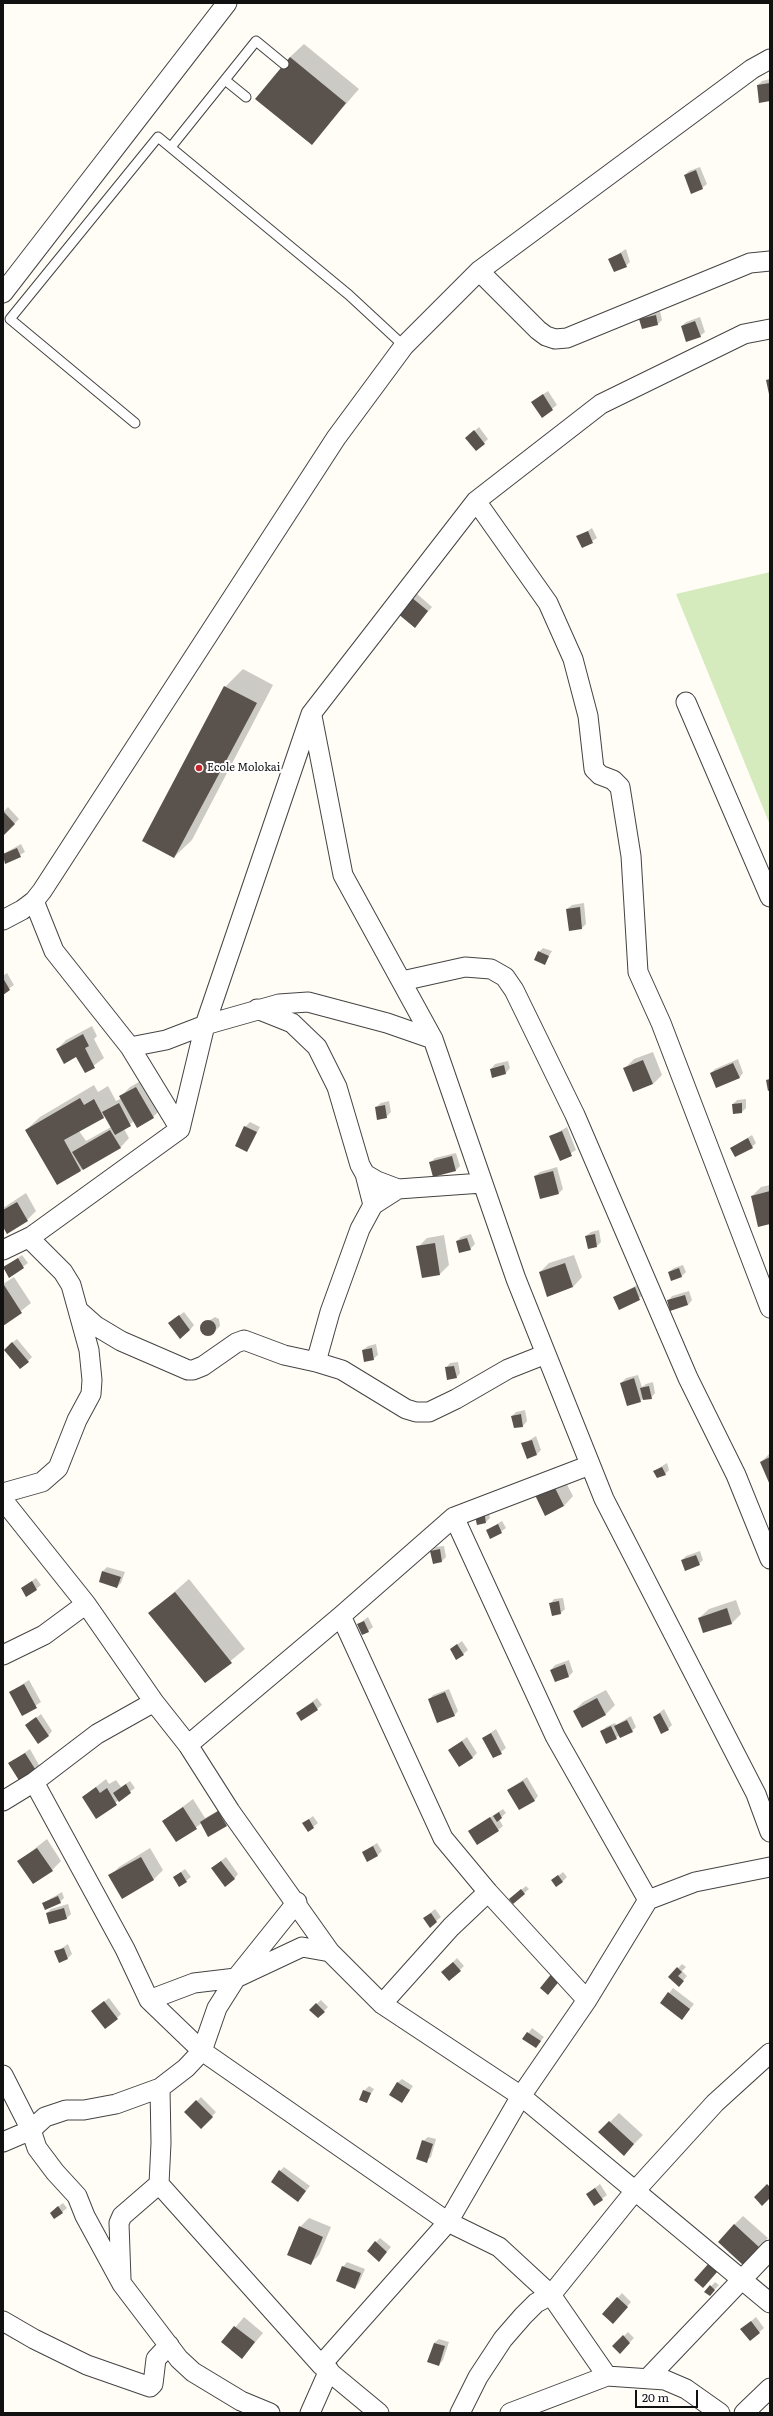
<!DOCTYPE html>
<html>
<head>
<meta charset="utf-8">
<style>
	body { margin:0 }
	#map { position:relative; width:773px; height:2416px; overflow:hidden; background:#fffdf5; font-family:Literata,serif }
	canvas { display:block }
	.frame { position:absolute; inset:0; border:4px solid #111; pointer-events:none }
	.scale { position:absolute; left:635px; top:2390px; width:63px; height:18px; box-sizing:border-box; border:2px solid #111; border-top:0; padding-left:5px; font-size:12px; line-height:14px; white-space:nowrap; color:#111; -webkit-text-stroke:3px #fff; paint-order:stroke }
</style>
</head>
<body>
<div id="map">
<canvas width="773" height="2416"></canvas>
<div class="frame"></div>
<div class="scale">20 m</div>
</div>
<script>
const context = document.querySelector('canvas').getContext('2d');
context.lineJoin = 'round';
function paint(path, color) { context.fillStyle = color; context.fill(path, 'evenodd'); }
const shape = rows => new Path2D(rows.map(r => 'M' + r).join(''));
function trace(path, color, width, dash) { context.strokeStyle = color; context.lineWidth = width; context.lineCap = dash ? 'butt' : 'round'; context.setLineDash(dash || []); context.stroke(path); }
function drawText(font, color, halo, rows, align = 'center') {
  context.font = font + ' Literata,serif'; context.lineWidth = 4; context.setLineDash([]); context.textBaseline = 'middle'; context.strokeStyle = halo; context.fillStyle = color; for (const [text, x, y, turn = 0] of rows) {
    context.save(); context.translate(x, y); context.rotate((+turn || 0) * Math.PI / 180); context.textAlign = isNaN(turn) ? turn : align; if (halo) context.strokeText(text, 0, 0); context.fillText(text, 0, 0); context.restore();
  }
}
const green = shape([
	[770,572,770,825,676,594]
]);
const shadow = shape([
	[304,44,359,89,311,144,290,57],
	[770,79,770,100,758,85,762,81],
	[700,167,707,184,702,188,685,175,689,171],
	[626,249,630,262,626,266,610,259],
	[660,311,662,320,658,324,640,319,645,315],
	[700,317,705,332,700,336,682,326,686,322],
	[548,391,557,405,542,416,532,402],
	[479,427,488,439,484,443,471,434],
	[592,528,597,538,583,547,578,537],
	[416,593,432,607,419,622,399,613],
	[243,669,273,685,192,840,174,857,143,841,225,687],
	[8,807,19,819,3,835,3,812],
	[21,844,25,852,5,863,3,854],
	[584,903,586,924,582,928,570,930,567,909,572,905],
	[543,948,552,951,545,963,539,952],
	[7,973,14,985,3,993,3,976],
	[92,1026,97,1036,94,1039,104,1058,85,1072,77,1056,57,1049,66,1040],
	[653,1052,662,1075,653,1084,625,1068,634,1059],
	[738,1059,743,1073,739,1078,711,1073,715,1069],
	[508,1061,510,1068,506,1073,493,1076,491,1069,495,1064],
	[146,1078,162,1108,153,1117,134,1121,124,1129,129,1138,120,1148,57,1184,26,1130,40,1117,94,1085,98,1092,108,1086,116,1101,122,1098,121,1096,130,1087],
	[105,1116,111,1127,86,1141,79,1131],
	[746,1099,746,1108,742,1112,734,1113,733,1104,737,1100],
	[389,1101,391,1112,386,1117,376,1107,381,1103],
	[250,1122,260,1127,247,1151,245,1127],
	[567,1127,576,1150,560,1160,550,1137],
	[752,1135,756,1143,752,1147,731,1148],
	[456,1153,460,1166,456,1170,434,1176,430,1163,435,1158],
	[557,1167,563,1189,559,1193,535,1176,540,1172],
	[770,1185,770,1222,752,1196,761,1187],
	[26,1193,36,1211,27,1220,3,1225,3,1208],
	[599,1230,601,1242,597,1246,586,1236,591,1232],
	[471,1234,475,1244,470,1249,457,1241,461,1237],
	[444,1235,449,1265,440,1274,422,1277,418,1247,427,1238],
	[22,1255,28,1263,9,1277,4,1268],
	[574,1255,582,1277,573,1287,540,1272,549,1263],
	[683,1265,686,1272,681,1277,669,1272,674,1268],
	[14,1277,31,1303,3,1325,3,1284],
	[639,1284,644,1295,620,1308,615,1297],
	[689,1291,692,1300,688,1305,668,1301,672,1296],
	[184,1312,194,1325,190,1330,174,1319],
	[215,1317,219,1319,220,1326,212,1334,205,1335,201,1329,202,1325],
	[17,1339,32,1357,28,1361,9,1345],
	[376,1344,378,1355,373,1359,363,1350,368,1346],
	[458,1362,460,1373,456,1378,446,1368,450,1363],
	[638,1375,642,1387,646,1384,653,1382,655,1393,651,1398,644,1398,640,1401,621,1383,626,1378],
	[525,1410,527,1421,523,1426,512,1416,516,1412],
	[536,1436,541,1450,537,1454,523,1444],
	[770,1453,770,1482,761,1462],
	[667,1463,669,1470,665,1474,654,1471],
	[562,1475,573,1496,564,1506,544,1484],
	[488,1507,490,1518,486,1522,480,1508],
	[502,1521,506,1528,491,1538,487,1530],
	[444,1546,446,1557,442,1561,431,1552,436,1547],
	[700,1551,703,1560,699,1564,682,1560,686,1556],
	[107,1567,125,1572,121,1583,117,1587,100,1581,103,1571],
	[36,1578,41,1585,36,1589,22,1588],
	[189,1579,245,1649,205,1682,150,1613],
	[563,1598,565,1609,561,1613,550,1604,554,1599],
	[736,1600,741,1614,732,1623,704,1632,699,1618,709,1609],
	[368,1617,373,1627,368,1631,359,1624],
	[462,1641,468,1650,463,1654,451,1649],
	[569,1660,573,1672,569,1676,555,1681,551,1670,555,1665],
	[29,1680,41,1702,22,1715,10,1692],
	[449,1689,458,1711,454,1716,429,1700,433,1695],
	[606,1690,615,1705,606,1714,583,1727,574,1711,583,1702],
	[317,1698,322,1705,317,1709,297,1713],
	[664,1709,672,1725,668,1729,654,1717],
	[41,1714,52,1731,48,1736,27,1725],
	[631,1716,636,1727,632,1731,620,1735,616,1738,601,1732,606,1727,615,1723,616,1725],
	[496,1729,506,1748,494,1757,483,1738],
	[467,1737,477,1753,472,1758,449,1750],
	[30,1749,40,1767,36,1771,10,1763],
	[527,1777,538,1796,534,1801,508,1790],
	[106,1779,109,1784,116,1780,121,1787,130,1781,135,1788,96,1817,83,1797],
	[193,1799,205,1818,223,1808,231,1821,226,1825,202,1823,177,1841,164,1821],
	[503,1809,506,1813,499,1819,503,1826,498,1830,469,1831],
	[313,1816,318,1823,308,1831,304,1823],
	[47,1839,61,1861,52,1870,19,1861],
	[377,1843,382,1851,378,1855,363,1852],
	[150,1848,163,1870,154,1879,122,1898,110,1876,119,1867],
	[226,1857,238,1874,234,1879,217,1864],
	[185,1869,191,1877,186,1881,174,1877],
	[563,1872,567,1877,562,1882,553,1880],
	[526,1886,529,1889,513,1903,515,1895],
	[62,1892,64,1898,60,1902,43,1903],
	[68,1904,71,1914,67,1918,47,1913,51,1909],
	[435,1909,441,1917,430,1926,424,1918],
	[429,1937,422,1953,418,1948],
	[68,1944,72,1954,68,1958,56,1952],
	[457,1958,464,1966,460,1970,447,1968],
	[682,1964,686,1967,682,1971,687,1976,679,1985,670,1977],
	[673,1988,694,2004,686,2014,662,2003],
	[109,1998,121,2014,117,2018,97,2007],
	[321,2000,328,2007,318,2017,310,2010],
	[532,2028,544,2037,536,2047,524,2039],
	[402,2079,413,2086,402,2102,397,2083],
	[369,2086,374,2089,366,2102,364,2091],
	[201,2097,216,2112,201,2128,186,2112],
	[619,2113,643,2135,624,2154,610,2122],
	[428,2137,436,2139,431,2157,426,2161,423,2141],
	[284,2167,310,2186,298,2200,280,2171],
	[600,2184,607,2195,594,2205,587,2194],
	[63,2203,67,2208,55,2218,55,2209],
	[743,2216,768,2238,752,2255,734,2225],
	[309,2218,331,2227,319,2255,310,2264,300,2227],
	[380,2238,391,2247,383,2256,376,2242],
	[347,2262,365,2269,359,2283,355,2288,343,2267],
	[715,2282,719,2285,709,2295,706,2292],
	[622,2293,631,2302,613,2322,603,2314],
	[244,2317,263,2333,242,2358,223,2342],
	[756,2317,764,2328,750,2340,742,2329],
	[628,2332,634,2338,620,2352,614,2346],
	[439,2339,449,2342,443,2360,439,2365,434,2343]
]);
const building = shape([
	[290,57,346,103,312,145,255,99],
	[770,83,770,101,759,103,757,85],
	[696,170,703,189,691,194,684,175],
	[621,253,627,267,614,272,608,259],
	[656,315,658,325,642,329,639,319],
	[695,321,701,337,686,342,681,326],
	[770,379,770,394,769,394,766,380],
	[543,394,553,410,542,418,531,402],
	[474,430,485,444,476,451,465,438],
	[588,531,593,543,582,548,576,536],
	[411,597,428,611,415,628,397,613],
	[224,686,257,703,174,858,142,841],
	[3,811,15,824,3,836],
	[17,848,21,857,5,864,3,854],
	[580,907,582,929,569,931,566,909],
	[538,951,549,956,545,965,534,960],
	[3,978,10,990,3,995],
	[83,1034,89,1046,85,1048,95,1068,85,1073,76,1057,64,1064,56,1049],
	[643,1060,653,1084,633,1092,623,1068],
	[733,1063,740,1078,716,1088,710,1073],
	[504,1065,506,1074,492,1078,490,1069],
	[770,1079,770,1090,768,1091,766,1080],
	[136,1087,154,1118,137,1128,119,1096],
	[80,1098,84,1105,94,1099,104,1118,64,1140,81,1171,57,1185,25,1130],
	[119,1103,131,1126,115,1135,102,1112],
	[742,1103,742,1113,733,1114,732,1104],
	[385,1105,387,1118,377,1120,375,1107],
	[244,1126,257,1132,247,1152,235,1146],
	[110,1130,121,1148,83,1170,72,1152],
	[562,1131,572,1156,560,1161,549,1136],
	[748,1138,753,1148,735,1157,730,1148],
	[452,1156,456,1171,433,1177,429,1162],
	[553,1171,559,1194,540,1199,534,1176],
	[770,1191,770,1224,758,1227,751,1196],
	[17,1202,28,1221,7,1234,3,1227,3,1210],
	[595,1234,597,1247,588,1249,585,1236],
	[467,1238,471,1250,459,1253,456,1241],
	[435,1243,440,1275,422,1278,416,1246],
	[18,1258,24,1268,9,1278,3,1267],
	[565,1263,573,1287,547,1297,539,1272],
	[679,1268,682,1277,671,1281,668,1272],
	[4,1285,22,1313,3,1326,3,1286],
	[635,1287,640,1300,619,1310,613,1297],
	[685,1295,688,1305,670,1311,667,1300],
	[179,1315,190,1330,180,1339,168,1323],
	'200 1328a8 8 0 1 1 16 0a8 8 0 1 1-16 0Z',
	[12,1342,29,1362,20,1369,4,1350],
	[372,1348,374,1360,364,1362,362,1350],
	[454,1366,457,1378,447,1380,445,1367],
	[634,1378,641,1402,627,1406,620,1383],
	[649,1386,652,1399,643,1400,640,1388],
	[521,1414,523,1427,514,1428,511,1416],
	[532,1440,537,1455,527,1459,521,1443],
	[770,1457,770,1485,760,1462],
	[662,1467,666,1475,657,1478,653,1471],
	[553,1484,564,1506,545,1516,534,1493],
	[484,1510,486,1523,477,1525,474,1512],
	[498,1524,502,1533,490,1539,486,1530],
	[440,1549,442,1562,433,1564,430,1551],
	[696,1555,700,1565,685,1571,681,1560],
	[102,1571,121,1577,117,1588,99,1582],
	[32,1581,37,1590,26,1597,21,1588],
	[175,1592,232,1663,205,1683,148,1613],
	[559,1601,561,1614,552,1616,549,1603],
	[727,1608,732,1624,703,1633,698,1618],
	[364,1621,369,1632,362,1635,357,1624],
	[457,1644,464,1655,456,1660,450,1649],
	[565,1664,569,1677,555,1682,550,1670],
	[24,1684,37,1708,22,1716,9,1692],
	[445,1692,455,1716,437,1723,428,1699],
	[597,1698,606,1715,582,1728,573,1711],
	[313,1702,318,1710,301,1721,296,1713],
	[660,1713,669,1730,661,1734,653,1717],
	[36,1717,49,1736,38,1744,25,1725],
	[627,1720,633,1732,620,1738,614,1726],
	[611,1726,617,1739,606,1744,600,1731],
	[491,1733,502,1754,493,1758,482,1738],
	[462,1741,473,1758,459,1767,448,1750],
	[25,1753,37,1772,20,1782,8,1763],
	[523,1781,535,1801,519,1810,507,1790],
	[126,1784,131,1793,119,1802,113,1793],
	[96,1787,100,1793,107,1788,117,1805,96,1819,82,1797],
	[183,1807,197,1829,176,1842,162,1821],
	[218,1811,227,1826,208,1837,200,1822],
	[499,1812,502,1818,497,1822,493,1816],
	[490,1817,499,1831,477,1845,468,1831],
	[309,1819,314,1828,308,1832,302,1823],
	[373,1846,378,1856,367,1862,362,1852],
	[37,1848,53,1871,33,1884,17,1861],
	[141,1857,154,1880,122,1899,108,1875],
	[221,1861,235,1879,225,1887,211,1868],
	[181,1872,187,1882,179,1887,173,1877],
	[558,1875,563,1882,556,1887,551,1880],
	[521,1889,525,1894,513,1904,509,1899],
	[58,1896,61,1903,45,1910,42,1903],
	[64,1908,67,1919,49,1924,46,1913],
	[431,1913,437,1922,430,1928,423,1918],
	[64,1948,68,1959,59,1963,54,1951],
	[453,1962,461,1971,449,1981,441,1972],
	[677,1967,682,1972,678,1976,684,1981,679,1987,668,1977],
	[553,1972,561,1979,548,1995,540,1988],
	[668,1992,690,2009,682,2020,660,2003],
	[104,2001,118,2019,105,2029,91,2011],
	[316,2003,325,2012,318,2018,309,2010],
	[527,2032,541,2041,536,2048,522,2039],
	[397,2082,410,2090,402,2103,389,2095],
	[363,2090,371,2093,367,2103,359,2100],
	[196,2100,213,2117,201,2129,184,2112],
	[609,2121,634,2144,624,2156,598,2132],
	[422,2140,433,2144,427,2163,416,2159],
	[279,2170,306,2191,298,2202,271,2182],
	[767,2184,770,2187,770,2198,762,2206,754,2197],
	[595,2188,603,2200,594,2206,586,2194],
	[58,2206,63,2213,54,2219,50,2213],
	[734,2224,760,2248,743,2265,718,2242],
	[299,2226,323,2237,311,2265,287,2255],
	[375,2241,387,2252,379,2262,367,2251],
	[709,2263,718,2271,703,2288,694,2280],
	[342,2266,361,2273,355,2289,336,2281],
	[710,2285,715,2290,710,2296,704,2292],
	[617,2297,628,2307,613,2324,602,2314],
	[751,2321,760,2333,750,2341,740,2329],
	[234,2326,255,2342,242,2359,221,2342],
	[623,2335,630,2343,620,2354,612,2346],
	[434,2343,445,2346,439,2366,427,2362]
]);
const lane = shape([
	[225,80,246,97],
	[171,147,256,41,284,64],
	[135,423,10,319,158,137,349,295,404,346]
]);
const street = shape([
	[479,271,538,330,546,336,555,339,567,338,750,263,770,261],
	[3,293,227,3],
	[476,501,548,603,573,659,588,716,594,769,600,775,613,780,620,787,631,856,638,972,661,1023,770,1308],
	[686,702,770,897],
	[312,716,343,875,433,1039,516,1279,604,1499,756,1794,770,1832],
	[34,901,54,951,130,1047,180,1129],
	[3,920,22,910,34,901,42,891,336,438,404,346,479,271,752,69,770,59],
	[402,981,465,967,491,969,505,977,514,990,575,1115,688,1378,736,1475,770,1559],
	[257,1009,292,1023,317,1047,337,1087,360,1165,365,1174,373,1205],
	[130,1047,166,1040,205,1025,279,1004,308,1002,387,1023,433,1039],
	[365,1174,377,1181,398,1189,482,1183],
	[3,1250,32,1236,180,1129,205,1025,311,714,476,501,601,404,744,334,770,329],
	[78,1310,96,1326,121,1341,188,1370,193,1370,203,1366,236,1343,244,1340,284,1355,316,1362,342,1370,406,1409,416,1412,429,1412,456,1399,508,1369,546,1354],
	[316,1362,330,1312,360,1229,373,1205,398,1189],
	[3,1493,42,1482,58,1468,77,1420,91,1394,92,1380,89,1350,71,1285,63,1272,34,1243,32,1236],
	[3,1500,86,1604,154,1702,188,1745,230,1811,330,1952,382,2004,521,2096,770,2303],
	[454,1517,555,1736,648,1900],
	[341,1616,443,1838,488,1892,587,2000],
	[3,1655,44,1635,86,1604],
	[188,1745,341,1616,454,1517,590,1465],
	[34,1782,125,1949,149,2000,202,2051,448,2222,499,2247,551,2295,607,2376],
	[3,1801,34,1782,97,1734,154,1702],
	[149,2000,194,1983,236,1978,302,1947,330,1952],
	[382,2004,451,1927,488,1892],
	[3,2075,31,2130,37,2148,55,2172,77,2196,85,2216,122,2284,179,2359,193,2372,241,2401,270,2413],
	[160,2088,161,2143,159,2184,321,2365,379,2413],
	[3,2142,31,2130,45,2117,66,2110,84,2110,116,2104,160,2088,186,2068,202,2051,217,2008,236,1978,297,1902],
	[121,2279,119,2223,122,2216,159,2184],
	[3,2321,34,2339,87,2365,150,2387,153,2384,156,2359,169,2345],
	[321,2365,448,2222,521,2096,587,2000,648,1900,695,1882,770,1867],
	[648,2378,770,2250],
	[310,2413,329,2370],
	[460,2413,478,2377,503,2339,523,2316,536,2303,551,2295,634,2192,715,2103,770,2053],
	[510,2413,607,2376,665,2380,686,2389,720,2413],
	[744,2413,770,2388]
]);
const markers = [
	[199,768,4,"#c4262e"]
];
const poiNames = [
	["Ecole Molokai",207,768]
];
paint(green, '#d5ebbd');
paint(shadow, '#0003');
paint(building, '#5a524d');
trace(lane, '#444', 11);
trace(street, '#444', 21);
trace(lane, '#fff', 9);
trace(street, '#fff', 19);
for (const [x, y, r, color] of markers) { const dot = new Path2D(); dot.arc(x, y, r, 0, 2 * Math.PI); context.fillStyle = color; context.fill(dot); trace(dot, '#fff', 1.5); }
drawText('11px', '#111', '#fff', poiNames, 'left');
</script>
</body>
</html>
